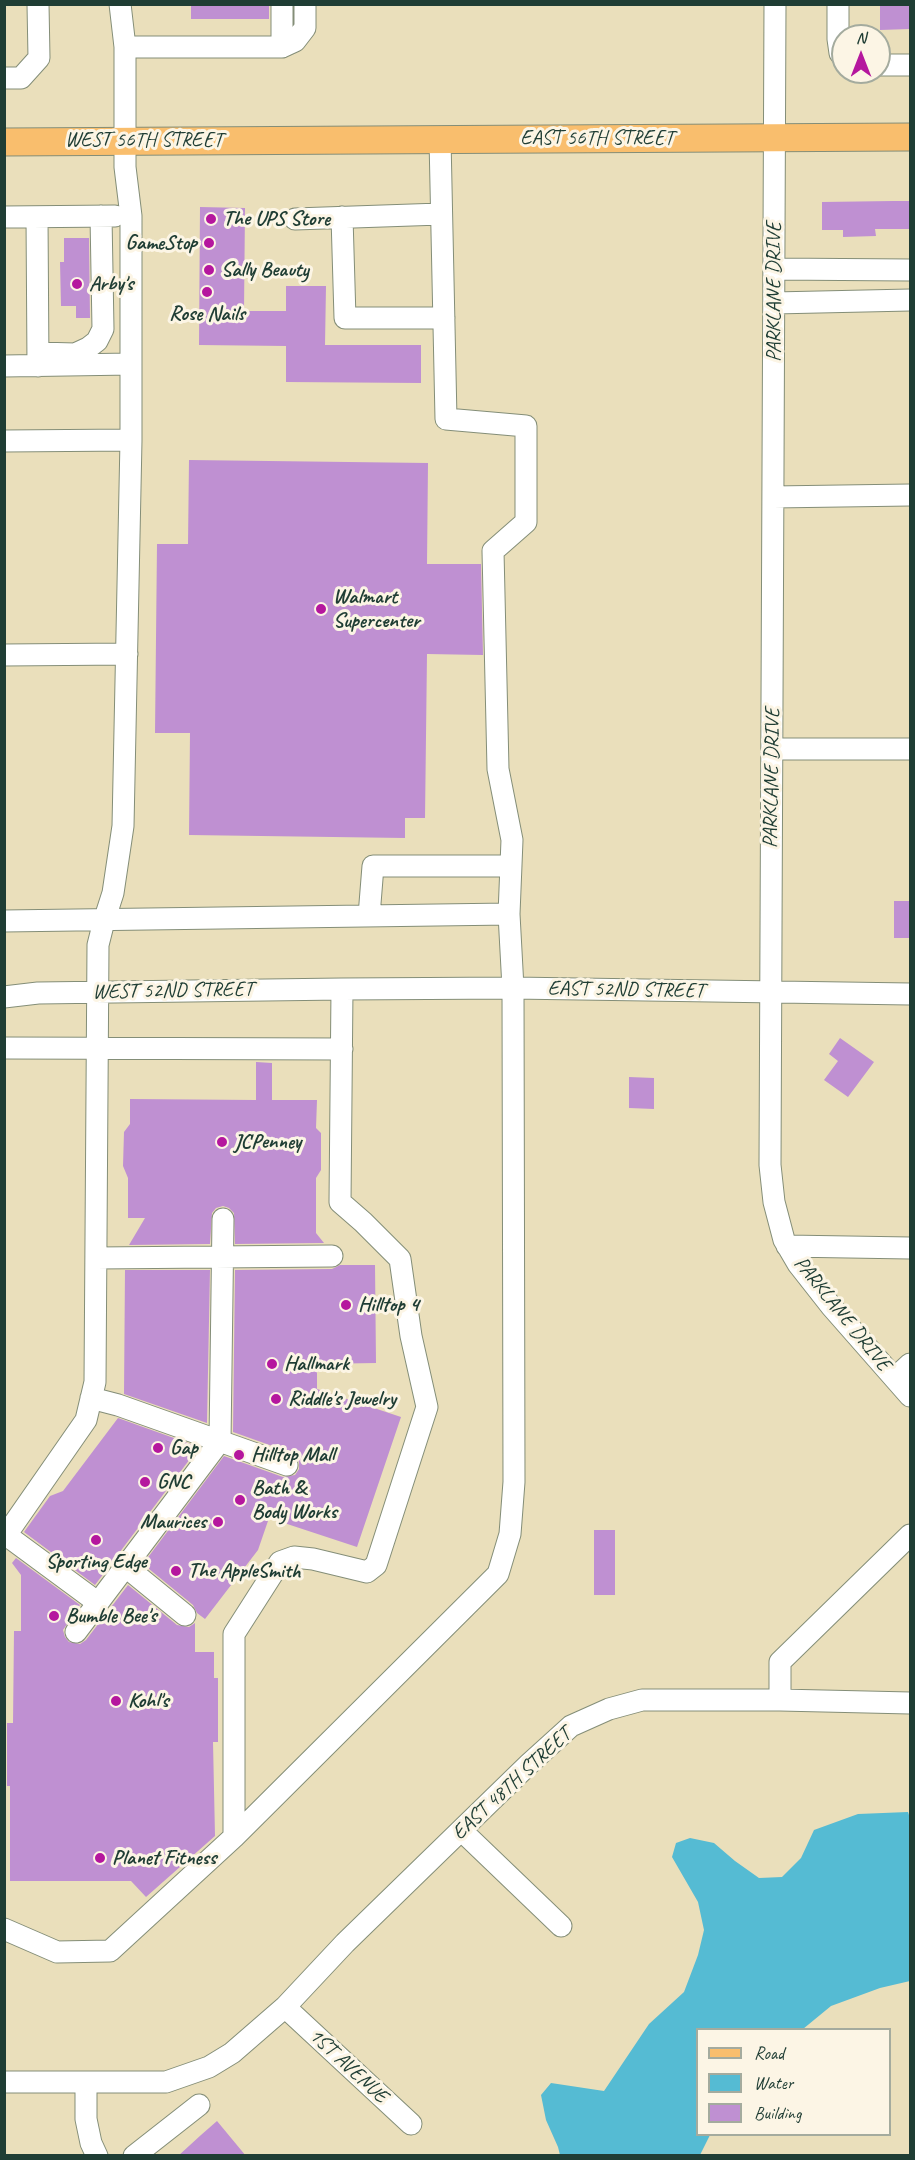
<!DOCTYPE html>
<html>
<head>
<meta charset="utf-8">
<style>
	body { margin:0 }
	#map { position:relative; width:915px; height:2160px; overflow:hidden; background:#eadfbb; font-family:Caveat,sans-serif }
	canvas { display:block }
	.frame { position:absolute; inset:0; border:6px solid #1f3d34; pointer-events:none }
	.legend { position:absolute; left:696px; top:2028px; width:195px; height:108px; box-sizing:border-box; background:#fcf5e5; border:2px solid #a4ab9e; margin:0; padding:8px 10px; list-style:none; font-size:18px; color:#1f3d34 }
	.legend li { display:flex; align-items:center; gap:12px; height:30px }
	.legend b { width:30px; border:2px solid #a4ab9e }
	.north { position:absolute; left:831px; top:24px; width:60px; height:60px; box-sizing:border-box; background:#fcf5e5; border:2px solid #a4ab9e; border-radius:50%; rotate:0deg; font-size:16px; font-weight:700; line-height:24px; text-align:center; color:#1f3d34 }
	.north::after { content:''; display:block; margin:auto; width:21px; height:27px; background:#b5179e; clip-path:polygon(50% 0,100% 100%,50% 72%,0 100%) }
</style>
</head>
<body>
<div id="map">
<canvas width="915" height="2160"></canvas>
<div class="frame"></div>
<ul class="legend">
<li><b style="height:8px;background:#f9be6d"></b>Road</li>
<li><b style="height:16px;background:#55bbd3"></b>Water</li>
<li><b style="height:16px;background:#bf90d2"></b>Building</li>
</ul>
<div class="north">N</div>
</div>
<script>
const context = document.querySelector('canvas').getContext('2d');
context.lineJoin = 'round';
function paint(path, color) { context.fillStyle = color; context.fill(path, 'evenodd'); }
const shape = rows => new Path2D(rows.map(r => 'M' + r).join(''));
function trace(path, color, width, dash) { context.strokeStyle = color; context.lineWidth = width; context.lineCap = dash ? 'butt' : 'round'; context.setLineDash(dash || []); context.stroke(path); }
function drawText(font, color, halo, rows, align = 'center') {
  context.font = font + ' Caveat,sans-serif'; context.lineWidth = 6; context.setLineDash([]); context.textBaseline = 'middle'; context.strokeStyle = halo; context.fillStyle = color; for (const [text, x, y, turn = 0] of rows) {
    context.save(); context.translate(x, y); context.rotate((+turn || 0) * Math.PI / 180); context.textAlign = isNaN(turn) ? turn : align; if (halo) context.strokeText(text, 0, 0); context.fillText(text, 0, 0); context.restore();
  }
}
const water = shape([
	[908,1812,910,1818,910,1981,880,1988,831,2006,803,2029,698,2030,698,2134,710,2135,700,2155,560,2155,558,2147,546,2120,541,2095,551,2083,604,2091,649,2024,684,1992,698,1955,704,1930,698,1902,672,1857,676,1843,690,1838,714,1843,735,1861,759,1878,782,1877,801,1858,814,1830,858,1814]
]);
const building = shape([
	[191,4,269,4,269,19,191,19],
	[880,4,910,4,910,29,880,30],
	[893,201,910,201,910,229,875,229,876,236,843,237,843,230,822,230,822,202],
	[200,207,245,208,244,311,286,311,286,286,326,286,325,345,421,345,421,383,286,382,286,346,199,345],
	[64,238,89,238,90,318,76,318,76,306,61,306,60,262,64,262],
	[189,460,428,463,427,564,481,564,483,655,427,654,425,818,405,818,405,838,189,835,190,733,155,733,157,544,188,544],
	[894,901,910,901,910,938,894,938],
	[840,1038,874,1062,848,1097,824,1080,838,1061,829,1054],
	[256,1062,272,1063,272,1100,317,1100,316,1128,321,1133,321,1170,316,1178,316,1233,324,1243,235,1244,234,1213,229,1208,223,1206,216,1208,212,1213,210,1244,129,1245,145,1218,128,1218,128,1178,123,1166,124,1132,130,1124,130,1099,256,1100],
	[629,1077,654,1078,654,1109,629,1108],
	[340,1265,375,1265,376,1363,317,1364,317,1389,401,1417,357,1547,269,1518,258,1550,205,1619,197,1613,193,1605,143,1564,224,1456,283,1477,295,1475,299,1469,299,1462,292,1453,233,1432,235,1270,332,1269],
	[125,1270,210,1270,207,1423,124,1394],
	[118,1418,199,1447,95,1585,24,1532,50,1496,63,1491],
	[594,1530,615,1530,615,1595,594,1595],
	[16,1558,80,1605,63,1630,65,1637,69,1642,80,1644,86,1640,128,1585,177,1625,189,1627,195,1623,195,1652,214,1652,214,1678,218,1678,218,1742,213,1742,215,1836,146,1897,131,1881,10,1881,10,1786,7,1786,7,1723,13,1723,14,1631,21,1631,21,1575,12,1563],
	[217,2121,246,2156,178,2156,201,2135]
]);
const minor = shape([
	[282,4,282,47],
	[775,4,770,1165,774,1202,784,1240,798,1264,831,1306,910,1396],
	[838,4,838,39,840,53,843,57],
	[125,47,282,47,295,41,305,28,305,4],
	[879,65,910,65],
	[4,78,21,78,39,58,38,4],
	[4,217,115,216],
	[37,217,38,366],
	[342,217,345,318,444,318],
	[295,219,441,214],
	[774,269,910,270],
	[774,303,910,300],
	[38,353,75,354,88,348,97,341,103,329,101,216],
	[4,366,131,364],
	[4,441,131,440],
	[773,497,910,495],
	[4,655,127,654],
	[772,749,910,749],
	[369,916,373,866,511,866],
	[4,921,509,914],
	[4,997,38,993,342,989,513,988,910,994],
	[4,1048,342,1049],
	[787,1246,910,1248],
	[96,1258,332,1256],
	[895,1378,910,1364],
	[91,1398,118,1405,287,1465],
	[6,1535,97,1602],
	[4,1538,86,1420,95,1382,98,945,104,921,113,893,123,826,131,440,131,216,125,167,125,47,120,4],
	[125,1566,185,1615],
	[76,1632,220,1441,223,1219],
	[780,1700,780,1662,910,1535],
	[462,1831,561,1926],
	[234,1837,234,1634,280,1562,294,1557,313,1559,367,1572,376,1565,427,1407,411,1336,400,1259,363,1222,340,1202,342,989],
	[4,1929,57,1952,110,1951,234,1837,498,1574,510,1534,514,1482,513,988,509,914,512,840,498,769,493,551,526,522,526,426,446,419,440,139],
	[285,2007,411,2124],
	[4,2082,166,2082,209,2067,232,2053,285,2007,345,1943,529,1764,571,1726,609,1709,642,1700,780,1700,910,1703],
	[86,2082,86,2119,91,2143,97,2156],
	[134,2156,199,2105]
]);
const major = shape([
	[4,142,910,137]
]);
const markers = [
	[211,219,6,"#b5179e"],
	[209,243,6,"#b5179e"],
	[209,270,6,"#b5179e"],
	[77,284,6,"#b5179e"],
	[207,292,6,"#b5179e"],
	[321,609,6,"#b5179e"],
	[222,1142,6,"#b5179e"],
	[346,1305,6,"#b5179e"],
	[272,1364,6,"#b5179e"],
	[276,1399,6,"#b5179e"],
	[158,1448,6,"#b5179e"],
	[239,1455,6,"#b5179e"],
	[145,1482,6,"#b5179e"],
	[240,1500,6,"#b5179e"],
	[218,1522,6,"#b5179e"],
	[96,1540,6,"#b5179e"],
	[176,1571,6,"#b5179e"],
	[54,1616,6,"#b5179e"],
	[116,1701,6,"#b5179e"],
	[100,1858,6,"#b5179e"]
];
const streetNames = [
	["EAST 56TH STREET",597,138],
	["WEST 56TH STREET",144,140],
	["PARKLANE DRIVE",774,292,-90],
	["PARKLANE DRIVE",772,778,-89],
	["EAST 52ND STREET",626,990,1],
	["WEST 52ND STREET",173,991,-1],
	["PARKLANE DRIVE",842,1314,51],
	["EAST 48TH STREET",512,1784,-43],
	["1ST AVENUE",348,2066,43]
];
const poiNames = [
	["The UPS Store",223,219],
	["GameStop",197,243,"right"],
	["Sally Beauty",221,270],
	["Arby's",89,284],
	["Rose Nails",207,314,"center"],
	["Walmart",333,597],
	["Supercenter",333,621],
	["JCPenney",234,1142],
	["Hilltop 4",358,1305],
	["Hallmark",284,1364],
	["Riddle's Jewelry",288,1399],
	["Gap",170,1448],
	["Hilltop Mall",251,1455],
	["GNC",157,1482],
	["Bath &",252,1488],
	["Body Works",252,1512],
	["Maurices",206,1522,"right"],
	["Sporting Edge",96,1562,"center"],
	["The AppleSmith",188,1571],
	["Bumble Bee's",66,1616],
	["Kohl's",128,1701],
	["Planet Fitness",112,1858]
];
paint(water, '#55bbd3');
paint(building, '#bf90d2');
trace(minor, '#848e78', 23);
trace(major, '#848e78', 29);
trace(minor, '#fff', 21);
trace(major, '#f9be6d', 27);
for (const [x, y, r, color] of markers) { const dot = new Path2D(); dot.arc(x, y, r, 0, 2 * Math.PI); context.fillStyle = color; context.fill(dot); trace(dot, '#fcf5e5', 2); }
drawText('21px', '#1f3d34', '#fcf5e5', streetNames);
drawText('bold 21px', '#1f3d34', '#fcf5e5', poiNames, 'left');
</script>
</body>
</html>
